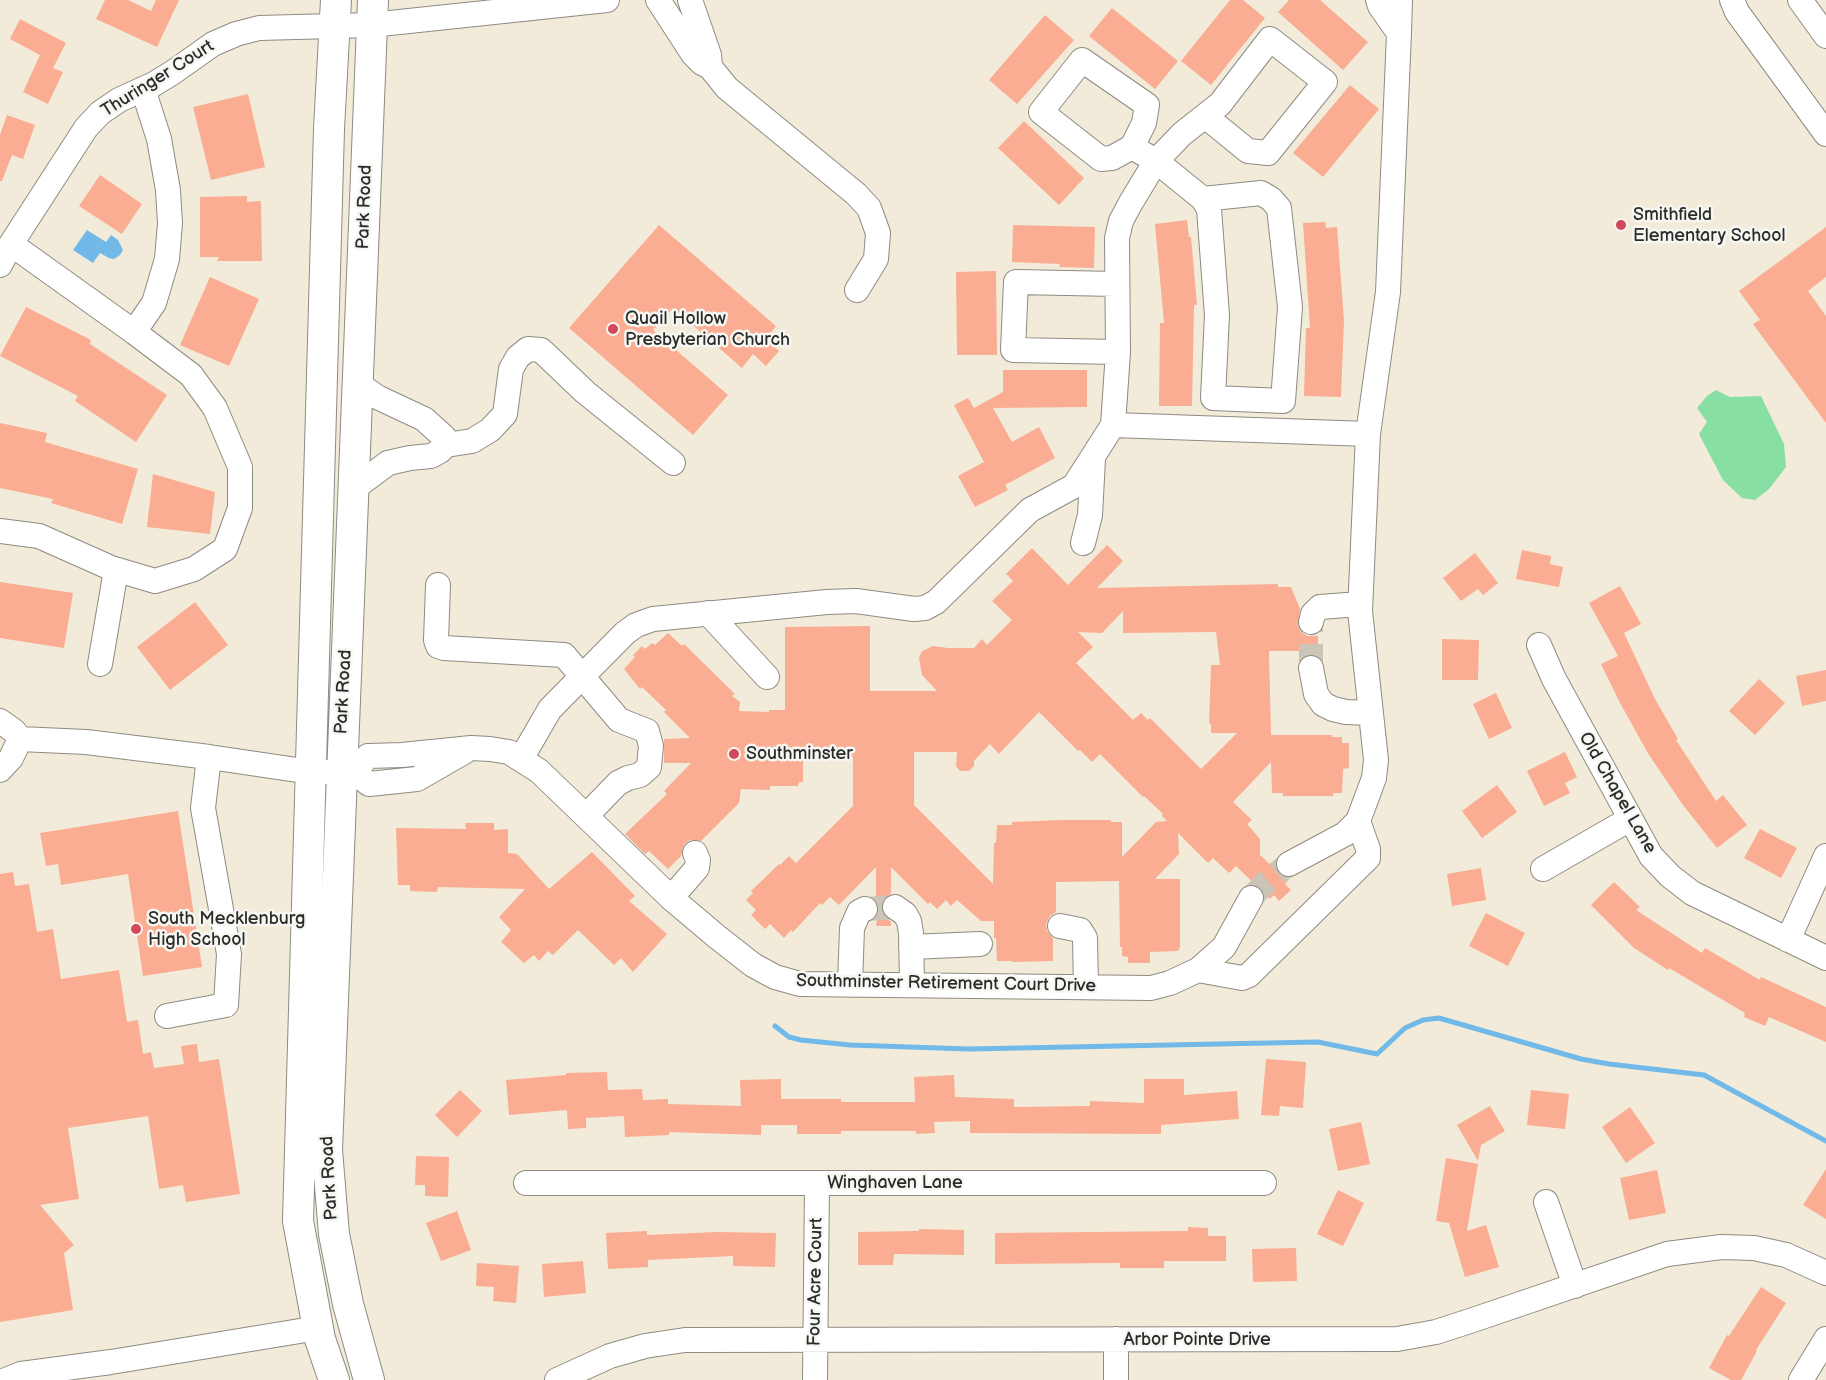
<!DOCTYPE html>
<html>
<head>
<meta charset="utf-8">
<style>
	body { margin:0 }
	canvas { display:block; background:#f2ebd9 }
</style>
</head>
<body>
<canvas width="1826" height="1380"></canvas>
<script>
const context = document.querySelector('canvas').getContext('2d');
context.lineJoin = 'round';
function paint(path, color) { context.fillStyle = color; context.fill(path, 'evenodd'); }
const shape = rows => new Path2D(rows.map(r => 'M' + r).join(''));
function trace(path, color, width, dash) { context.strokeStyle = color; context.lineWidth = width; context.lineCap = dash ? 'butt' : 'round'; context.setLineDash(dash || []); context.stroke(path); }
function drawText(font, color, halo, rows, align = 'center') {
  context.font = font + ' "Balsamiq Sans",sans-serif'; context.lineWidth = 5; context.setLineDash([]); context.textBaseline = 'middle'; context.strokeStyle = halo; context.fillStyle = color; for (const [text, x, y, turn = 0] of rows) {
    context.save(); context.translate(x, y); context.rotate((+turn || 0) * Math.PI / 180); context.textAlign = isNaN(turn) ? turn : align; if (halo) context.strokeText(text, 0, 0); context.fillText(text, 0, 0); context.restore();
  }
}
const green = shape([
	[1716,390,1730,397,1761,396,1784,444,1786,467,1769,489,1755,500,1742,498,1723,480,1699,434,1707,422,1697,408,1707,396]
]);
const water = shape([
	[87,230,106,242,111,235,118,240,123,250,120,255,114,259,109,258,100,253,93,263,73,250]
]);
const stream = shape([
	[775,1026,789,1037,801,1040,850,1045,969,1049,1318,1042,1377,1054,1405,1028,1423,1020,1439,1018,1581,1059,1609,1064,1704,1075,1826,1141]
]);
const building = shape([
	[105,0,128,0,151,11,156,0,179,0,157,47,96,19],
	[1230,0,1243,0,1265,18,1211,85,1181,61],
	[1289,0,1320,0,1368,42,1343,70,1278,12],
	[1112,8,1178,61,1155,89,1089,36],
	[1045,15,1074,40,1017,104,989,80],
	[20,19,66,43,53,68,63,72,48,104,23,92,40,55,10,39],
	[1350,85,1379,109,1323,177,1293,153],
	[248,94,265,167,211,180,193,107],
	[7,115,35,125,23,159,12,155,2,181,0,181,0,135],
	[1024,121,1084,178,1059,205,998,148],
	[100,175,142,204,122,234,79,206],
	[247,196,247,202,261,201,262,261,217,261,219,257,200,257,200,197],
	[1187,220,1189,237,1191,237,1197,305,1194,305,1192,406,1159,406,1160,323,1164,323,1155,224],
	[1325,222,1326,228,1337,227,1344,320,1341,397,1304,396,1306,328,1310,328,1303,223],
	[659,225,776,326,766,339,779,351,766,366,753,354,742,368,673,308,653,330,728,395,693,435,569,328],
	[1013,225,1095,227,1094,268,1059,267,1060,264,1012,262],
	[1826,227,1826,277,1808,291,1826,316,1826,423,1753,324,1760,320,1739,291],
	[996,271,997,355,957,355,956,272],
	[210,277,259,299,229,366,180,345],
	[26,307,91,340,90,344,167,395,136,442,75,401,78,396,0,356],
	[1003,370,1087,370,1087,407,993,408,1012,442,1039,427,1055,458,1005,485,1008,490,975,507,958,476,984,462,954,405,968,398,974,408,1003,392],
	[0,423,47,433,45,442,138,469,122,524,51,503,53,499,0,488],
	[153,474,215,492,210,534,147,527],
	[1107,545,1123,561,1097,588,1278,584,1278,587,1291,587,1300,609,1298,626,1301,632,1307,636,1318,636,1318,656,1301,655,1300,651,1269,651,1271,735,1332,735,1332,737,1342,737,1342,743,1349,743,1349,768,1343,769,1342,793,1333,793,1333,796,1283,796,1283,793,1272,793,1271,762,1233,802,1252,820,1247,824,1260,839,1260,855,1288,881,1285,884,1291,890,1279,901,1274,895,1270,899,1236,866,1229,873,1213,858,1208,863,1178,833,1179,854,1155,879,1180,879,1180,947,1178,951,1150,952,1150,963,1128,963,1128,957,1122,956,1122,947,1120,947,1119,881,1056,882,1056,912,1050,916,1046,924,1047,931,1053,938,1053,961,1013,962,1012,961,997,961,996,938,994,938,994,921,981,921,957,900,951,906,946,900,937,909,930,902,928,904,891,867,891,894,884,898,881,906,882,914,891,922,891,926,876,926,879,909,876,901,876,867,839,905,830,897,822,905,820,903,793,932,791,930,784,938,770,924,765,929,751,915,756,910,746,900,753,893,751,891,779,864,780,865,789,856,796,863,853,806,853,757,803,758,803,782,799,782,798,786,770,786,770,790,741,789,739,803,701,841,690,840,684,844,681,856,668,869,649,851,645,854,625,834,667,794,664,791,691,763,664,763,664,739,690,738,664,712,666,710,642,687,640,689,624,669,635,657,633,655,642,646,645,649,652,643,655,645,668,633,682,646,684,644,735,694,732,696,740,702,739,711,769,712,769,710,785,710,785,627,870,626,870,691,937,691,922,675,919,658,922,651,933,646,948,648,974,648,982,639,987,645,1012,620,992,601,1013,581,1006,574,1032,548,1068,585],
	[1123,611,1123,633,1216,632,1220,665,1211,665,1209,723,1211,724,1211,733,1237,733,1201,769,1150,718,1148,720,1141,713,1133,720,1076,663,1093,647,1078,632,1102,633],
	[1039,712,1078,751,1080,750,1092,762,1100,754,1143,797,1144,796,1163,814,1162,816,1167,821,1156,822,1122,857,1122,822,1111,822,1111,820,1061,820,1012,822,1012,825,997,825,996,843,994,843,993,884,914,805,914,752,957,752,956,766,960,771,969,771,974,766,974,761,990,744,999,754],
	[1522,550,1551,556,1550,564,1563,567,1559,587,1516,579],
	[1475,553,1498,583,1483,595,1478,589,1461,601,1443,578],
	[0,582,73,593,64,648,0,638],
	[1620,586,1641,624,1624,633,1655,699,1678,739,1676,740,1716,801,1723,795,1747,825,1717,848,1683,805,1649,755,1620,703,1601,664,1618,656,1589,603],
	[195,602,228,645,170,690,137,647],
	[1442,639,1479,640,1478,680,1442,680],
	[1826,670,1826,701,1802,706,1796,676],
	[1759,679,1785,703,1755,735,1729,711],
	[1496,693,1512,728,1489,739,1473,704],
	[1565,752,1577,777,1565,783,1570,793,1544,806,1527,771],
	[1497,785,1517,812,1482,838,1462,811],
	[178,811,202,967,143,976,128,874,61,885,58,864,46,866,40,833],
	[465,823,494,823,494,830,508,829,508,853,517,854,549,889,592,852,635,896,629,901,667,934,633,972,621,958,614,965,578,930,553,955,548,951,539,961,534,955,524,963,501,942,511,930,499,917,525,889,438,887,437,892,410,891,410,885,398,885,396,828,466,829],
	[1760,829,1797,848,1781,878,1744,858],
	[1481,868,1486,900,1452,906,1447,874],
	[13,872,15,886,29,884,37,932,53,929,61,979,119,970,127,1022,138,1020,143,1054,151,1052,154,1068,184,1064,181,1046,197,1044,199,1062,219,1059,240,1194,186,1202,183,1185,159,1189,148,1116,68,1128,79,1199,40,1205,74,1245,64,1253,73,1310,0,1322,0,874],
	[1614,882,1640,907,1636,910,1702,953,1705,948,1760,980,1761,977,1826,1007,1826,1042,1769,1017,1765,1026,1744,1017,1745,1013,1669,968,1668,970,1634,948,1591,905],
	[1486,913,1525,933,1508,966,1469,946],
	[1266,1059,1306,1062,1303,1108,1280,1106,1279,1116,1261,1115],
	[607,1072,608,1090,642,1089,643,1100,668,1099,668,1104,741,1106,740,1080,781,1079,781,1099,841,1099,841,1102,915,1102,914,1077,954,1075,955,1097,1014,1099,1014,1107,1090,1106,1090,1101,1144,1103,1144,1079,1184,1079,1184,1095,1237,1091,1239,1119,1161,1125,1161,1134,970,1133,970,1121,934,1122,935,1133,916,1134,916,1131,841,1131,841,1134,797,1134,797,1125,761,1125,761,1135,669,1132,669,1135,625,1137,624,1116,586,1118,586,1128,568,1129,567,1110,509,1115,506,1080,566,1075,566,1073],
	[460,1090,482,1111,457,1137,435,1115],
	[1531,1090,1569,1094,1565,1129,1527,1125],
	[1490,1106,1505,1131,1481,1145,1478,1161,1457,1125],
	[1630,1107,1655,1143,1626,1163,1602,1127],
	[1361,1122,1370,1164,1338,1171,1329,1129],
	[416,1156,449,1157,448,1197,425,1196,425,1185,415,1185],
	[1446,1158,1478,1164,1467,1231,1486,1225,1499,1267,1465,1277,1449,1223,1436,1221],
	[1826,1169,1826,1219,1803,1205],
	[1657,1170,1666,1213,1629,1220,1620,1178],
	[1338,1190,1364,1203,1343,1246,1317,1234],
	[457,1211,471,1250,441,1261,426,1223],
	[1188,1227,1208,1228,1208,1236,1226,1236,1226,1261,1164,1261,1164,1268,1120,1268,1120,1263,995,1264,995,1233,1188,1231],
	[919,1229,964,1230,964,1255,894,1254,893,1265,858,1265,858,1232,919,1231],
	[647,1231,647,1235,717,1232,776,1233,775,1267,733,1266,733,1256,648,1260,648,1267,608,1269,606,1233],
	[1296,1248,1297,1281,1253,1282,1252,1249],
	[583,1261,586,1293,544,1297,542,1264],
	[477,1263,519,1266,516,1303,493,1301,494,1287,476,1286],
	[1761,1287,1786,1303,1756,1350,1757,1351,1741,1380,1731,1380,1709,1368,1727,1335,1729,1336]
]);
const minorTunnel = shape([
	[1311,668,1311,622],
	[1251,898,1267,881,1289,864],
	[865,909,895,907]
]);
const minor = shape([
	[658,0,693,54,702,63,710,67,709,55,690,0],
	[1378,0,1380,6,1399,33,1400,0],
	[1732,0,1737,12,1826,134],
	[1800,0,1826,36],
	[710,67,727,88,856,194,869,208,878,233,876,259,857,290],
	[1132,147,1144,123,1147,105,1082,60,1041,112,1101,159,1112,158,1132,147,1156,161,1203,199,1209,209,1217,315,1213,398,1283,401,1290,307,1279,208,1271,199,1261,193,1203,199],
	[0,265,11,244,86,128,100,113,119,100,154,84,172,73,213,44,236,34,259,28,371,25,607,0],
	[1117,284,1016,282,1013,350,1118,352],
	[134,332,154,303,167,259,170,223,168,190,159,139,143,89],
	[1113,425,1118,352,1117,238,1121,221,1130,204,1156,161,1182,134,1220,104,1270,39,1325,82,1268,153,1248,151,1205,116],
	[446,445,472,441,490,430,505,414,511,369,518,357,528,349,541,350,585,392,673,463],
	[353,489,388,463,410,458,431,456,440,451,446,445,444,437,424,419,377,397,358,384],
	[0,531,39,536,111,568,155,581,194,569,225,549,240,508,240,467,215,408,191,375,134,332,11,244],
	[1083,543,1090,515,1093,459],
	[438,585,436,640,438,646,444,648,564,655,619,720,647,731,651,746,649,767,640,775,628,778,618,783,586,816],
	[708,613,767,677],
	[1311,622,1313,614,1320,607,1360,604],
	[1539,645,1554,679,1651,856,1670,876,1692,893,1826,958],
	[100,664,116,570],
	[1311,668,1316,694,1323,704,1333,709,1346,712,1370,713],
	[0,721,14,731,20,739],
	[20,739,86,742,209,757,311,772,354,772,369,784,417,779,464,752],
	[521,759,550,709,625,633,636,625,653,619,827,602,856,601,914,609,925,608,936,602,1030,510,1074,486,1113,425,1368,434],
	[0,770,11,758,20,739],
	[354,772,368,756,402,755,471,748,490,749,509,752,539,771,671,898,716,936,753,965,775,977,800,984,1151,988,1170,983,1198,970],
	[1358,821,1374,778,1376,760,1360,611,1368,434,1388,292,1399,33],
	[1543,869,1630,819],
	[671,898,697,868,698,860,695,853],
	[1251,898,1224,947,1198,970,1242,978,1249,975,1368,858,1368,849,1358,821,1345,834,1289,864],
	[895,907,905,914,909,921,911,933,912,985],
	[1060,926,1080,930,1085,938,1086,987],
	[1788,940,1826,856],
	[911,947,980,944],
	[850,985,852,928,859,912,865,909],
	[167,1016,226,1005,229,954,203,808,209,757],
	[526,1183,1264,1183],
	[1546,1202,1575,1286],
	[6,1380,21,1374,111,1362,318,1328],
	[557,1380,610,1356,645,1346,685,1340,1397,1339,1436,1332,1470,1321,1667,1254,1721,1247,1754,1248,1786,1255,1826,1273],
	[815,1380,817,1183],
	[1116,1380,1116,1339],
	[1801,1380,1826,1339]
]);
const major = shape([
	[334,1380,320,1339,298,1221,329,129,336,0],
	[369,1380,348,1304,334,1234,327,1150,373,0]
]);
const markers = [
	[1621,225,6,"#d1495b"],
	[613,329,6,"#d1495b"],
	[734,754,6,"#d1495b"],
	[136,929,6,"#d1495b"]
];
const streetNames = [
	["Thuringer Court",158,79,-32],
	["Park Road",365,207,-88],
	["Park Road",344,692,-87],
	["Old Chapel Lane",1617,793,60],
	["Southminster Retirement Court Drive",946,984,1],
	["Park Road",330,1178,-93],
	["Winghaven Lane",895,1183],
	["Four Acre Court",816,1282,-89],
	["Arbor Pointe Drive",1197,1340]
];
const poiNames = [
	["Smithfield",1633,215],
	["Elementary School",1633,236],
	["Quail Hollow",625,319],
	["Presbyterian Church",625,340],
	["Southminster",746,754],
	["South Mecklenburg",148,919],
	["High School",148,940]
];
paint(green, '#87dfa4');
paint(water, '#70b9e8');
trace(stream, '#70b9e8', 5);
paint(building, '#faad92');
trace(minorTunnel, '#cac5b6', 24, [24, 12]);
trace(minor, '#8e8b82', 26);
trace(major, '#8e8b82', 32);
trace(minor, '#fff', 24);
trace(major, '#fff', 30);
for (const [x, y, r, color] of markers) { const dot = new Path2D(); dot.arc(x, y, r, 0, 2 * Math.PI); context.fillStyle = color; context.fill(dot); trace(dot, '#f6f6f2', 2); }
drawText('18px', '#2b2b2b', '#f6f6f2', streetNames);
drawText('18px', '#2b2b2b', '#f6f6f2', poiNames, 'left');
</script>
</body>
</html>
